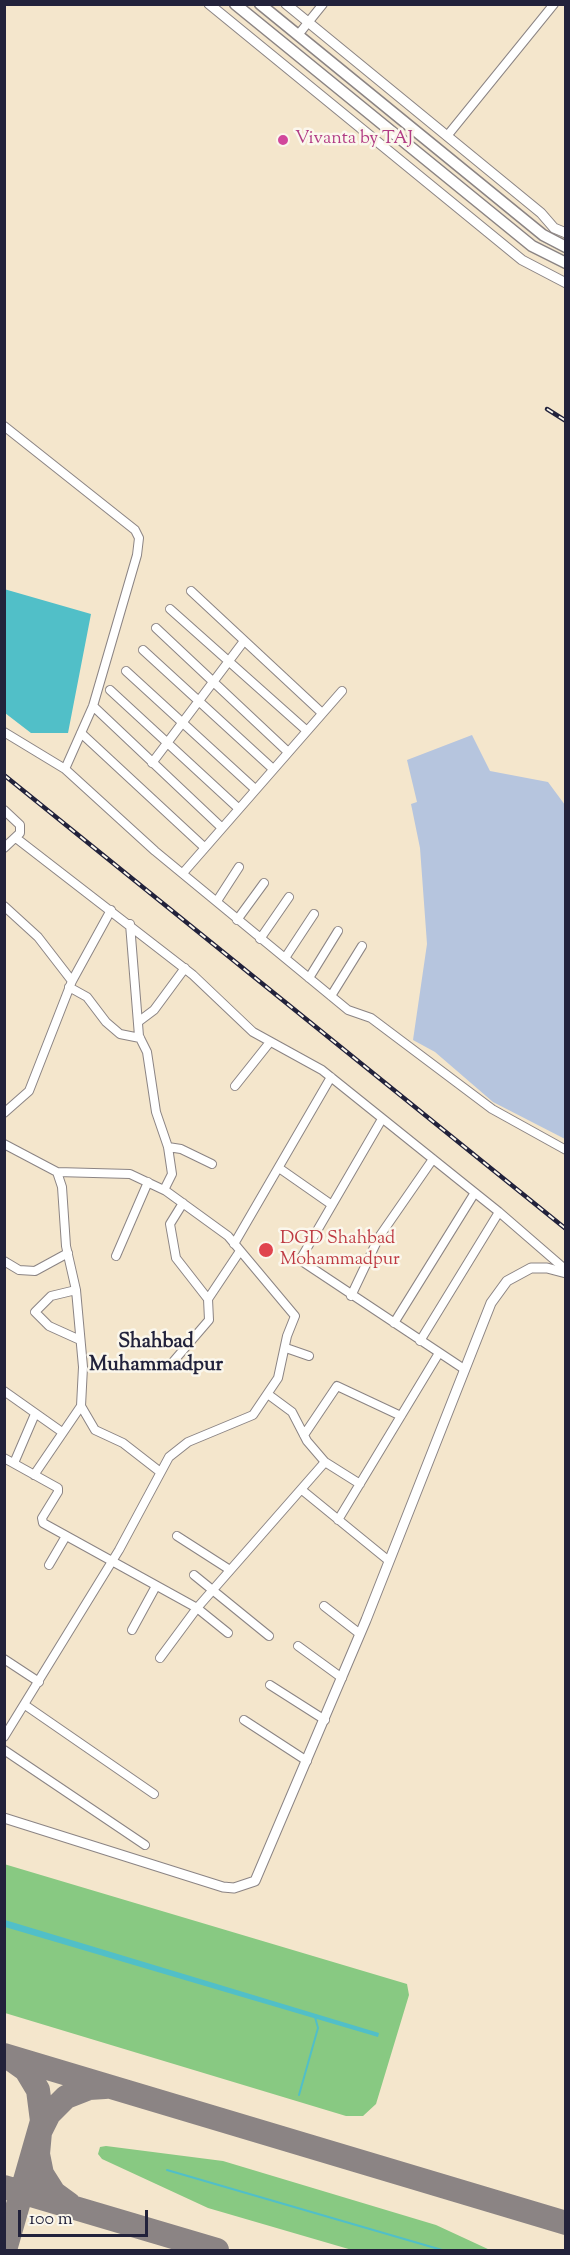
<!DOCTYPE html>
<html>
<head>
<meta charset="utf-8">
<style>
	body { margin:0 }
	#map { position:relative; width:570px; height:2255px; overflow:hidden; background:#f4e6cc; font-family:"Sorts Mill Goudy",serif }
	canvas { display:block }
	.frame { position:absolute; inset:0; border:6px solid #22223b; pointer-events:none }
	.scale { position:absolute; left:18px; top:2210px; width:130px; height:27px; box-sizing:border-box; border:3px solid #22223b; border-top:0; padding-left:8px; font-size:18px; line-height:21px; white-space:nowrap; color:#22223b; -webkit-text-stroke:4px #fbf7ec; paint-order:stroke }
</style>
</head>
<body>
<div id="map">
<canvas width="570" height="2255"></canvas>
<div class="frame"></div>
<div class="scale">100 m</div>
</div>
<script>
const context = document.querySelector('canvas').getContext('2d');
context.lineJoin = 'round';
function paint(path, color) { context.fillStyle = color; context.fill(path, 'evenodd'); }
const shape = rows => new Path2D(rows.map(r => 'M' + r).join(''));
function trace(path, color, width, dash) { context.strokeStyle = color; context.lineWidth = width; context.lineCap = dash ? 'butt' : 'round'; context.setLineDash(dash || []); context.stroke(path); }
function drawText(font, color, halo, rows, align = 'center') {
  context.font = font + ' "Sorts Mill Goudy",serif'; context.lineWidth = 5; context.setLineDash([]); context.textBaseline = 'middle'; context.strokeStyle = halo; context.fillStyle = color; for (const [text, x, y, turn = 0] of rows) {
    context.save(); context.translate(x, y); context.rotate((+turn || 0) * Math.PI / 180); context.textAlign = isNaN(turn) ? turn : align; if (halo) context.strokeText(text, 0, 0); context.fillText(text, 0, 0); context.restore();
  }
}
const industrial = shape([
	[472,735,490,771,548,782,565,805,565,1139,493,1102,435,1052,413,1040,427,944,420,848,411,804,417,802,407,760]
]);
const green = shape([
	[4,1864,407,1984,409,1995,376,2104,363,2116,346,2116,5,2013],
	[106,2146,223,2161,436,2225,490,2250,352,2250,208,2208,102,2159,98,2154,100,2147]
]);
const water = shape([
	[4,589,91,614,68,733,31,733,5,713],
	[5,1920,379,2033,378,2037,5,1927]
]);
const stream = shape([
	[299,2095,318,2028,315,2017],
	[167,2170,442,2250]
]);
const taxiway = shape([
	[4,2055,566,2223],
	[4,2187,217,2250],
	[69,2204,54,2193,42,2174,38,2154,40,2132,49,2114,66,2097,89,2088,105,2087],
	[5,2250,42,2121,38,2090,26,2070,12,2060]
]);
const minor = shape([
	[298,35,323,4],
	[447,136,554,4],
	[4,426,135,530,139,538,137,555,93,706,65,769,4,732],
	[191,591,322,713],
	[170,609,307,731],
	[156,628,288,752],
	[143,650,273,769],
	[126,671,255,789],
	[110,690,238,808],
	[93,706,221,827],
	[81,733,204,847],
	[152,763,244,641],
	[65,769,155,851,348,1010,371,1018,492,1109,566,1150],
	[4,810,20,825,20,833,4,848],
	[16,838,193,975,253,1032,322,1070,499,1212,566,1270],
	[183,873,342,691],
	[217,901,239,867],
	[4,906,38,937,72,981],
	[237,920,264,883],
	[130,924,139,1036,147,1052,156,1112,168,1147,172,1174,164,1190],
	[260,939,289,897],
	[285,958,314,914],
	[309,978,338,931],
	[69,987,87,997,106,1022,120,1034,140,1038],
	[331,996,362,946],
	[138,1022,154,1010,185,968],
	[235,1086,270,1042],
	[4,1113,29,1091,72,981,111,910],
	[382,1119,300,1260,464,1369],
	[4,1144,57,1172,130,1174,166,1191,228,1236,295,1316,287,1336,278,1378,253,1415,188,1442,169,1457,119,1550,4,1737],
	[168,1147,181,1149,212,1164],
	[279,1168,332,1205],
	[57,1172,62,1187,66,1246,76,1290,83,1367,81,1406,95,1430,123,1443,159,1471],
	[183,1203,170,1224,176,1258,208,1299],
	[234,1244,331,1077],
	[116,1256,148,1182],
	[4,1261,19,1270,35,1271,68,1253],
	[76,1290,51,1296,35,1312,49,1326,80,1340],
	[351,1296,379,1237,433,1159],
	[394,1323,474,1194],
	[420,1341,499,1212],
	[286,1348,309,1356],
	[172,1363,209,1320,208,1299,240,1251],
	[4,1391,62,1432],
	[269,1395,292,1412,307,1441,325,1462,360,1484],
	[304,1435,337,1386,401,1416],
	[4,1458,58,1488,58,1492,42,1518,43,1523,197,1608,228,1633],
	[14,1463,35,1414],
	[34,1475,81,1406],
	[302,1490,389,1561],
	[338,1520,439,1353],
	[177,1536,230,1570],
	[49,1565,66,1536],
	[194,1575,269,1636],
	[324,1606,360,1634],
	[132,1630,156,1586],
	[298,1646,342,1678],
	[160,1658,197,1608,325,1462],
	[4,1659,39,1682],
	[270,1685,325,1720],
	[25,1705,154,1794],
	[244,1720,307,1761],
	[4,1750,145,1845]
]);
const tertiary = shape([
	[209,4,522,260,566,283],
	[286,4,491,172,541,213,554,228,566,233],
	[4,1818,223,1887,234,1888,255,1881,366,1620,491,1303,507,1281,531,1268,547,1268,566,1273]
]);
const secondary = shape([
	[235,4,532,246,566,263],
	[260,4,543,235,566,247]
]);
const rail = shape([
	[547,409,566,421],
	[4,775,566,1229]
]);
const markers = [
	[283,140,6,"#d1479c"],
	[266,1250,8,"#e0444e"]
];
const hotelNames = [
	["Vivanta by TAJ",295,140]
];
const healthNames = [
	["DGD Shahbad",280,1240],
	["Mohammadpur",280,1261]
];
const neighbourhoodNames = [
	["Shahbad",156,1344],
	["Muhammadpur",156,1367]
];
paint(industrial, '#b6c5de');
paint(green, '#88c982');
paint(water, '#51bfc8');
trace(stream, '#51bfc8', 2);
trace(taxiway, '#8b8484', 24);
trace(minor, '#8b8484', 10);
trace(tertiary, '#8b8484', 11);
trace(secondary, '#8b8484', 13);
trace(minor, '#fff', 8);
trace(tertiary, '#fff', 9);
trace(secondary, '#fff', 10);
trace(rail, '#22223b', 4.5);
trace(rail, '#fbf7ec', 2, [7]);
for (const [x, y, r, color] of markers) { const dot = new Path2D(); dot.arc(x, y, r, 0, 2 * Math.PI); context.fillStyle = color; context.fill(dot); trace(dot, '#fbf7ec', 2); }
drawText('18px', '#b23c85', '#fbf7ec', hotelNames, 'left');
drawText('18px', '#be3a42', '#fbf7ec', healthNames, 'left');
drawText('bold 20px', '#22223b', '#fbf7ec', neighbourhoodNames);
</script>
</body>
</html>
